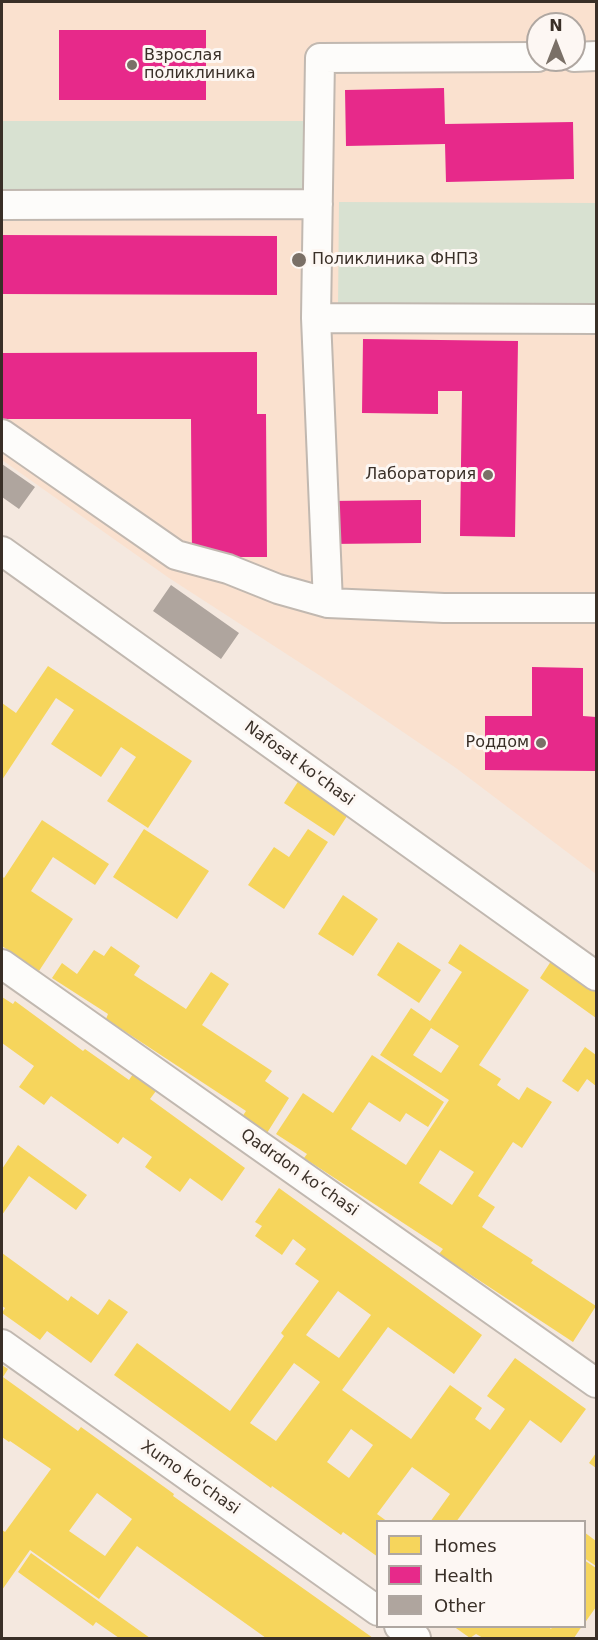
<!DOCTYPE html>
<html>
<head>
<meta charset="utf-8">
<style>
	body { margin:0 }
	#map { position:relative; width:598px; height:1640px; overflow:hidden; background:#f4e8df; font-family:"DejaVu Sans",sans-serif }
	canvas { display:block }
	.frame { position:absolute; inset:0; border:3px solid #392f27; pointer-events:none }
	.legend { position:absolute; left:376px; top:1520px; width:210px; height:108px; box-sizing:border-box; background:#fdf7f3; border:2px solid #afa7a1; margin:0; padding:8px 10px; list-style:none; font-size:18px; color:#392f27 }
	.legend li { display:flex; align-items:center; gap:12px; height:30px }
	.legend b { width:30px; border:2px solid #afa7a1 }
	.north { position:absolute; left:526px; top:12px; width:60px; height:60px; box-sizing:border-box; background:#fdf7f3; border:2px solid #afa7a1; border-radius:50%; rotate:0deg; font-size:16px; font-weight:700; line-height:24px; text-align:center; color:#392f27 }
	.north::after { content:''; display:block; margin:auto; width:21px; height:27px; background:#7a7067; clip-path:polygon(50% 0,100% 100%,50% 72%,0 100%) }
</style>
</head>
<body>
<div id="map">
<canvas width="598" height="1640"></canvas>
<div class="frame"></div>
<ul class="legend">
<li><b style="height:16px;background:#f6d55c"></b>Homes</li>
<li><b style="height:16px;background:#e7298a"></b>Health</li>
<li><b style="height:16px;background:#afa59e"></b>Other</li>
</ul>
<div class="north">N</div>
</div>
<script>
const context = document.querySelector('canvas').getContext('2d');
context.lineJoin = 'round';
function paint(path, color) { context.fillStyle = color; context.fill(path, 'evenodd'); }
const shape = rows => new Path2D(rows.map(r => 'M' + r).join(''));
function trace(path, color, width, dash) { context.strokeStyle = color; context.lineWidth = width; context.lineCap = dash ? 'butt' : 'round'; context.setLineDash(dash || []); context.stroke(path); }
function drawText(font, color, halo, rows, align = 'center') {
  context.font = font + ' "DejaVu Sans",sans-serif'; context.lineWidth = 6; context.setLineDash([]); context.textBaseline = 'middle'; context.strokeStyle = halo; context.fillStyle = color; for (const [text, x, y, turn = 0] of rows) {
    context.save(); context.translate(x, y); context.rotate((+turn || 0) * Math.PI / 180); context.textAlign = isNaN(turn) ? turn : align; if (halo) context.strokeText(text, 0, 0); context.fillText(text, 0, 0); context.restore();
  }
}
const built = shape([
	[2,2,596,2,596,874,456,768,322,677,169,578,2,460],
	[538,24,574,24,574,60,538,60]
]);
const green = shape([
	[2,121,305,121,305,198,2,198],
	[339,202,596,203,596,308,338,307]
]);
const homes = shape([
	[48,666,192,761,148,828,107,801,136,757,121,747,101,777,51,744,74,710,56,698,2,780,2,703,16,713],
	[305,771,355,804,334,836,284,803],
	[42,820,109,864,95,885,53,857,31,891,73,919,39,971,2,946,2,876,4,878],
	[144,829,209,871,177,919,113,877],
	[308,829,328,842,284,909,248,885,274,847,289,857],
	[343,895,378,919,353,956,318,934],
	[398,942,441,970,419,1003,377,975],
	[460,944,529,990,479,1065,501,1079,497,1085,519,1100,527,1087,552,1102,522,1148,513,1142,478,1196,495,1207,482,1227,533,1260,531,1263,596,1306,573,1342,439,1254,443,1249,304,1158,307,1154,276,1134,303,1093,333,1113,372,1055,444,1102,428,1127,406,1113,400,1122,369,1102,351,1129,406,1165,449,1100,380,1055,411,1008,430,1021,462,972,448,963],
	[431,1028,459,1046,441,1073,413,1055],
	[440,1150,474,1172,452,1205,419,1183],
	[111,946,140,966,134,975,186,1009,211,972,229,984,202,1025,272,1071,265,1081,289,1098,267,1133,242,1117,246,1111,106,1019,108,1014,52,978,62,963,77,974,94,950,104,956],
	[557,952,596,980,596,1018,540,978],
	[2,997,13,1004,15,1001,83,1051,85,1049,129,1080,133,1074,156,1091,150,1099,245,1168,222,1201,190,1178,180,1192,145,1167,152,1157,123,1137,118,1144,51,1096,44,1105,19,1087,34,1066,2,1043],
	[585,1047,596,1055,596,1086,587,1079,578,1092,562,1081],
	[18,1145,87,1195,76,1210,29,1176,2,1215,2,1169],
	[279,1188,482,1335,454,1374,388,1327,342,1390,411,1439,450,1385,482,1408,475,1419,490,1430,505,1409,487,1396,515,1358,586,1409,561,1443,530,1420,456,1522,430,1522,450,1494,412,1467,377,1514,388,1522,378,1522,378,1557,343,1532,341,1535,272,1486,271,1488,114,1375,137,1343,230,1411,284,1336,281,1333,319,1281,295,1264,306,1249,293,1239,282,1255,255,1236,262,1226,255,1222],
	[338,1291,371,1315,339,1358,306,1335],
	[294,1363,320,1382,276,1441,250,1423],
	[351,1429,373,1445,349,1478,327,1462],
	[2,1253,68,1301,71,1296,98,1315,109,1299,128,1312,91,1363,47,1331,40,1340,2,1313,5,1308,2,1306],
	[2,1365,8,1369,3,1377,78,1431,81,1427,174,1494,173,1496,373,1638,266,1638,137,1546,99,1599,30,1550,2,1590,2,1530,5,1532,51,1469,10,1441,9,1442,2,1437],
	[97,1493,132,1519,105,1556,69,1531],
	[596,1453,596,1468,589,1463],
	[584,1532,596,1541,596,1566,584,1558],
	[31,1553,150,1638,119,1638,96,1622,93,1626,18,1572],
	[584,1560,596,1568,596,1607,584,1624],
	[453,1626,548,1626,551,1629,553,1626,582,1626,574,1638,483,1638,476,1634,470,1638]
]);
const health = shape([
	[59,30,206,30,206,100,59,100],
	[444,88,445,124,573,122,574,179,446,182,445,144,346,146,345,90],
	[2,235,277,236,277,295,2,294],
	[363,339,518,341,515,537,460,536,462,391,438,391,438,414,362,413],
	[257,352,257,414,266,414,267,557,192,557,191,419,2,419,2,353],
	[421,500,421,543,330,544,329,501],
	[532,667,583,668,583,716,596,717,596,771,485,770,485,716,532,716]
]);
const building = shape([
	[2,464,35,487,19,509,2,497],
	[171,585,239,633,221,659,153,611]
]);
const minor = shape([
	[538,57,320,58,316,318,596,319],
	[574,57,596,56],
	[2,205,318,204],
	[2,434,176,555,228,569,278,589,328,603,316,318],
	[2,551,596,976],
	[328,603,444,608,596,608],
	[2,964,596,1383],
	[2,1344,378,1611],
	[399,1626,416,1638]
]);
const markers = [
	[132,65,6,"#7a7067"],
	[299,260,8,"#7a7067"],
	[488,475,6,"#7a7067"],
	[541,743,6,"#7a7067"]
];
const poiNames = [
	["Взрослая",144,56],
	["поликлиника",144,74],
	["Поликлиника ФНПЗ",312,260],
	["Лаборатория",476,475,"right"],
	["Роддом",529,743,"right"]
];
const streetNames = [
	["Nafosat ko'chasi",299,764,36],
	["Qadrdon koʻchasi",299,1173,35],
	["Xumo ko'chasi",190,1478,35]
];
paint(built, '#fae1cf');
paint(green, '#d8e1d1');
paint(homes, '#f6d55c');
paint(health, '#e7298a');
paint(building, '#afa59e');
trace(minor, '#c1b8b0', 32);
trace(minor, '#fdfcfa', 28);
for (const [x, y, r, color] of markers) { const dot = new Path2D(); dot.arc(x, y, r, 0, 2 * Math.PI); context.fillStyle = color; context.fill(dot); trace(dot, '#fdf7f3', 2); }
drawText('16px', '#392f27', '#fdf7f3', poiNames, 'left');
drawText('16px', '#392f27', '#fdf7f3', streetNames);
</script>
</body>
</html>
